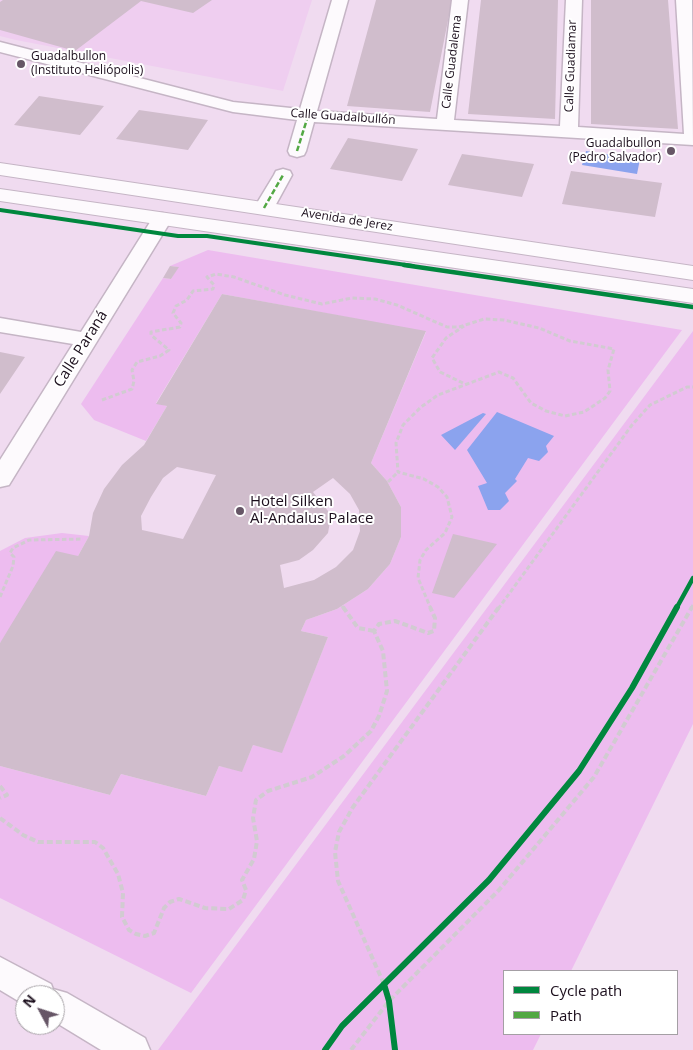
<!DOCTYPE html>
<html>
<head>
<meta charset="utf-8">
<style>
	body { margin:0 }
	#map { position:relative; width:693px; height:1050px; overflow:hidden; background:#f0dbf0; font-family:"Open Sans",sans-serif }
	canvas { display:block }
	.legend { position:absolute; left:503px; top:970px; width:175px; height:65px; box-sizing:border-box; background:#fff; border:1px solid #a49fa4; margin:0; padding:6px 9px; list-style:none; font-size:15px; color:#1b0e1c }
	.legend li { display:flex; align-items:center; gap:10px; height:25px }
	.legend b { width:25px; border:1px solid #a49fa4 }
	.north { position:absolute; left:15px; top:985px; width:50px; height:50px; box-sizing:border-box; background:#fff; border:1px solid #a49fa4; border-radius:50%; rotate:310deg; font-size:14px; font-weight:700; line-height:20px; text-align:center; color:#1b0e1c }
	.north::after { content:''; display:block; margin:auto; width:18px; height:22px; background:#665666; clip-path:polygon(50% 0,100% 100%,50% 72%,0 100%) }
</style>
</head>
<body>
<div id="map">
<canvas width="693" height="1050"></canvas>
<ul class="legend">
<li><b style="height:6px;background:#00873e"></b>Cycle path</li>
<li><b style="height:6px;background:#52a843"></b>Path</li>
</ul>
<div class="north">N</div>
</div>
<script>
const context = document.querySelector('canvas').getContext('2d');
context.lineJoin = 'round';
function paint(path, color) { context.fillStyle = color; context.fill(path, 'evenodd'); }
const shape = rows => new Path2D(rows.map(r => 'M' + r).join(''));
function trace(path, color, width, dash) { context.strokeStyle = color; context.lineWidth = width; context.lineCap = dash ? 'butt' : 'round'; context.setLineDash(dash || []); context.stroke(path); }
function drawText(font, color, halo, rows, align = 'center') {
  context.font = font + ' "Open Sans",sans-serif'; context.lineWidth = 4; context.setLineDash([]); context.textBaseline = 'middle'; context.strokeStyle = halo; context.fillStyle = color; for (const [text, x, y, turn = 0] of rows) {
    context.save(); context.translate(x, y); context.rotate((+turn || 0) * Math.PI / 180); context.textAlign = isNaN(turn) ? turn : align; if (halo) context.strokeText(text, 0, 0); context.fillText(text, 0, 0); context.restore();
  }
}
const built = shape([
	[0,0,312,0,283,91,16,40,0,36]
]);
const green = shape([
	[208,250,682,330,191,993,0,898,0,766,110,795,121,774,206,796,219,766,242,771,253,745,282,752,328,637,301,631,306,620,337,609,368,589,390,564,401,537,401,507,387,481,371,463,426,332,222,294,156,403,167,406,146,441,94,420,81,404,163,278,171,279,178,267,170,266],
	[693,331,693,724,571,971,504,971,504,1034,541,1034,533,1050,158,1050],
	[62,533,89,536,78,556,0,643,0,551,25,538]
]);
const water = shape([
	[586,151,640,159,637,174,582,165],
	[497,412,554,436,546,446,548,452,539,461,528,458,515,479,517,481,505,493,509,501,500,510,488,510,478,486,487,483,467,450],
	[483,413,486,414,455,450,441,435]
]);
const building = shape([
	[3,0,212,0,193,13,141,1,75,51,0,30,0,2],
	[376,0,452,0,430,112,347,106],
	[481,0,558,0,555,119,468,114],
	[591,0,668,0,678,129,591,124],
	[39,96,104,106,80,135,14,125],
	[139,110,208,120,188,150,116,139],
	[348,138,418,149,402,181,330,169],
	[462,154,534,164,522,197,448,185],
	[571,171,662,183,655,217,562,204],
	[170,266,179,267,171,279,163,278],
	[222,294,426,331,371,463,387,481,401,507,401,537,390,564,368,589,337,609,306,620,301,631,328,637,282,753,253,745,242,772,219,766,206,796,121,774,110,795,0,766,0,643,56,551,78,556,89,536,93,513,104,489,122,465,144,445,167,406,156,404],
	[177,467,216,475,183,539,142,530,141,516,151,497,163,478],
	[333,478,350,494,359,510,360,531,353,550,336,567,314,580,284,588,280,565,299,560,313,550,328,533,330,522,328,511,313,492],
	[0,352,25,357,0,394],
	[453,534,497,544,454,598,432,593]
]);
const pathFar1 = shape([
	[463,383,440,372,432,358,446,338,464,326],
	[102,400,132,389,134,381,132,370,137,362,160,356,169,350,151,335,151,332,180,327,181,323,173,313,176,306,187,300,193,291,213,289,214,285,207,277,216,274,234,277,285,295,322,304,352,298,375,299,397,305,447,327,459,327,484,319,504,320,539,328,570,341,614,349,608,370,610,391,605,398,584,412,565,416,546,411,531,403,513,378,499,372,438,395,421,407,403,425,396,443,398,472,424,479,438,487,447,497,452,517,445,533,426,550,420,560,418,578,431,609],
	[388,482,398,472],
	[0,597,13,566,14,557,10,553,13,548,29,540,83,539],
	[342,606,344,609],
	[498,609,632,425,650,405,687,387,693,387],
	[691,609,693,605]
]);
const path = shape([
	[343,607,358,628,374,631],
	[0,786,7,795,0,798],
	[0,818,23,835,38,842,95,842,103,848,118,874,123,893,122,917,129,930,136,934,145,936,154,933,164,908,170,902,179,899,205,908,229,909,243,900,246,890,242,880,254,859,257,841,253,818,256,800,268,791,312,777,344,756,371,731,379,716,387,691,383,651,374,631,379,624,395,621,428,633,434,631,435,618,430,607],
	[384,984,338,881,335,852,339,832,353,807,499,607],
	[351,1050,389,1001,499,890,594,777,692,607]
]);
const street = shape([
	[332,0,348,0,317,111,437,119,452,0,468,0,454,120,560,126,566,0,582,0,578,127,684,134,676,0,692,0,693,145,314,122,306,151,304,155,297,157,290,155,288,151,297,120,233,112,0,52,0,42,233,102,300,109,332,0],
	[283,169,290,171,292,175,274,208,271,212,257,212,254,208,274,175,276,171,283,169],
	[162,213,169,215,172,219,9,485,0,487,0,460,73,344,0,332,0,318,81,332,152,219,155,215,162,213],
	[0,957,51,984,53,989,67,993,145,1038,150,1050,101,1050,55,1022,55,995,25,995,25,1005,0,990,0,957]
]);
const primary = shape([
	[0,163,693,266,693,280,0,175,0,163],
	[0,189,693,289,693,303,0,201,0,189]
]);
const quiet = shape([
	[297,151,308,116],
	[264,208,283,175]
]);
const cyclewayFar2 = shape([
	[0,210,178,236,207,236,413,266]
]);
const cyclewayFar1 = shape([
	[404,265,693,307],
	[676,609,693,578]
]);
const cycleway = shape([
	[384,984,389,1001,395,1050],
	[325,1050,342,1026,489,880,579,771,632,688,677,607]
]);
const markers = [
	[21,64,5,"#665666"],
	[671,151,5,"#665666"],
	[240,511,5,"#665666"]
];
const farPoinames = [
	["Guadalbullon",31,57],
	["(Instituto Heliópolis)",31,71],
	["Guadalbullon",661,144,"right"],
	["(Pedro Salvador)",661,158,"right"]
];
const farStreetnames = [
	["Calle Guadalema",452,62,-83],
	["Calle Guadiamar",571,66,-88],
	["Calle Guadalbullón",343,117,4],
	["Avenida de Jerez",347,220,9]
];
const streetNames = [
	["Calle Paraná",81,349,-58]
];
const poiNames = [
	["Hotel Silken",250,502],
	["Al-Andalus Palace",250,519]
];
paint(built, '#efcef0');
paint(green, '#edbcef');
paint(water, '#8ba3ee');
paint(building, '#d0bdcc');
trace(street, '#c5b5c5', 3);
trace(primary, '#c5b5c5', 2);
trace(pathFar1, '#d1cbd1', 3, [4.5, 2.5]);
trace(path, '#d1cbd1', 4, [6, 3]);
paint(street, '#fdfafd');
paint(primary, '#fdfafd');
trace(quiet, '#52a843', 2.5, [5.5, 2.5]);
trace(cyclewayFar2, '#00873e', 4);
trace(cyclewayFar1, '#00873e', 4.5);
trace(cycleway, '#00873e', 6);
for (const [x, y, r, color] of markers) { const dot = new Path2D(); dot.arc(x, y, r, 0, 2 * Math.PI); context.fillStyle = color; context.fill(dot); trace(dot, '#fff', 2); }
drawText('12px', '#1b0e1c', '#fff', farPoinames, 'left');
drawText('12px', '#1b0e1c', '#fff', farStreetnames);
drawText('15px', '#1b0e1c', '#fff', streetNames);
drawText('15px', '#1b0e1c', '#fff', poiNames, 'left');
</script>
</body>
</html>
